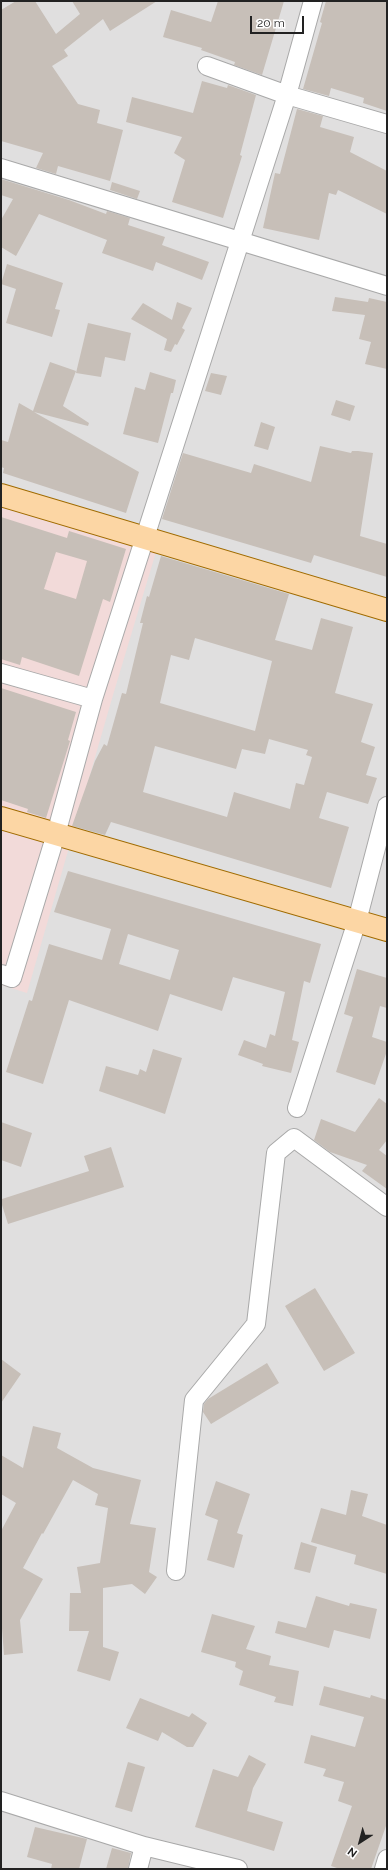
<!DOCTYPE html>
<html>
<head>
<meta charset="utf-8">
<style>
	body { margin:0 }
	#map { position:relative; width:388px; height:1870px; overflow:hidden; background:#f2efe9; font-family:Raleway,sans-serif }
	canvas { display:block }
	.frame { position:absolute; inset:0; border:2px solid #222; pointer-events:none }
	.north { position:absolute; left:340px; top:1822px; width:40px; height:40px; -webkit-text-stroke:3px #fff; paint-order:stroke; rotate:216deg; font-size:11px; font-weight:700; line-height:16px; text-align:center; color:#222 }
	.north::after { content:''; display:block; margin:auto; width:14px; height:18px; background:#222; clip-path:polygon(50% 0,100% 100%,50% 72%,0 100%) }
	.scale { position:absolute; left:250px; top:16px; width:54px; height:18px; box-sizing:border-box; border:2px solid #222; border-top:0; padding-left:5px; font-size:12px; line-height:14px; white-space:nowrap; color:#222; -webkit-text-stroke:3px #fff; paint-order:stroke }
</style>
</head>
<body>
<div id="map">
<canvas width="388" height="1870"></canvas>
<div class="frame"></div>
<div class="north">N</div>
<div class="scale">20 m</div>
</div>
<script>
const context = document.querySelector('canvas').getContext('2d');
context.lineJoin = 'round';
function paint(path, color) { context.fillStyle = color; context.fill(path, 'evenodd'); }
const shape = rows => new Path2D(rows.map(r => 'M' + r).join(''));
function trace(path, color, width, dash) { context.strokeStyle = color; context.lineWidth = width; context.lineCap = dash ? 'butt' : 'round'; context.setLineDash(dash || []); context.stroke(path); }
const residential = shape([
	[1,1,387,1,387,1869,1,1869]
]);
const commercial = shape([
	[1,498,159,542,113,695,27,993,1,985]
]);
const building = shape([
	[16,1,35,1,56,34,80,14,72,1,157,1,110,31,103,19,64,50,68,56,52,66,78,104,100,110,97,123,123,130,110,181,58,166,56,174,36,168,43,153,1,141,1,10],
	[218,1,284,1,262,75,234,65,235,62,201,50,202,48,163,37,171,10,211,22],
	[326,1,387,1,387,111,363,103,364,98,331,88,329,96,303,89,322,23,320,22],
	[202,81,227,88,228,85,256,95,240,155,242,156,223,218,172,202,185,160,174,153,182,137,126,122,132,97,193,113],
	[297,109,323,116,320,127,354,137,350,152,387,171,387,214,338,190,336,195,329,193,319,240,263,228,275,173,280,174],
	[1,179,69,200,106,214,107,211,130,218,128,225,165,237,162,245,209,262,202,280,156,262,153,271,102,253,107,240,39,214,16,256,1,247,1,220,13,199,1,195],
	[112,182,140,191,137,199,110,190],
	[7,264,63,283,55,309,60,310,52,337,6,323,16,289,1,284],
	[335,297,368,302,369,298,387,302,387,369,365,364,371,342,359,339,365,315,332,311],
	[177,302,192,308,182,328,185,330,177,345,175,344,171,352,164,350,167,339,131,319,143,303,172,320],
	[88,323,131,333,125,361,105,357,101,377,76,373],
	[50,362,76,371,63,406,89,423,88,426,34,412,139,472,126,513,3,473,4,468,1,467,1,440,8,442,19,403,33,411],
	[150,372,176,380,173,393,171,393,158,443,123,434,135,387,145,390],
	[211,373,227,376,221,395,205,391],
	[336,400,355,406,350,421,331,415],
	[261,422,275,427,268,450,254,446],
	[320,446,351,453,352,451,358,451,373,453,360,536,387,544,387,577,314,555,311,563,162,519,183,453,251,473,254,464,311,482],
	[1,517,67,538,69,531,126,549,110,602,103,599,79,676,22,657,20,665,1,659],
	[56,552,87,561,76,599,44,589],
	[161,556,289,594,275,640,312,650,321,618,353,627,335,693,373,704,361,742,375,747,366,775,377,778,368,804,327,792,319,818,349,827,331,888,111,822,105,835,72,826,95,761,104,744,107,746,122,693,126,694,143,623,140,623,147,596,149,597],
	[195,638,272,661,255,731,160,703,171,655,189,660],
	[269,739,308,750,306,755,312,757,304,785,296,783,290,809,234,792,227,817,143,792,155,746,236,769,242,749,265,754],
	[1,688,76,712,68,740,70,741,46,818,27,812,28,809,1,800],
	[68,871,321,944,310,983,304,981,292,1040,299,1042,291,1073,262,1066,263,1064,238,1055,244,1040,266,1048,270,1034,275,1036,285,992,233,977,222,1011,170,994,158,1031,69,1000,43,1084,6,1072,29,1000,32,1001,49,944,102,960,111,929,54,912],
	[128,934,179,950,170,980,119,964],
	[357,969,387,978,387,1008,380,1006,372,1037,387,1042,387,1051,375,1085,336,1072,353,1017,344,1014],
	[153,1049,182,1058,165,1114,99,1091,106,1066,138,1075,140,1069,146,1072],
	[379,1098,387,1104,387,1140,379,1150,387,1156,387,1189,362,1171,367,1165,330,1152,314,1140,321,1119,355,1132],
	[1,1122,32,1133,21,1167,1,1160],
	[111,1147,124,1187,8,1224,2,1205,2,1199,89,1171,84,1156],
	[315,1288,355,1353,324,1371,285,1306],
	[1,1359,21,1374,1,1403],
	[267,1363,279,1383,211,1424,203,1412,204,1404,208,1399],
	[33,1426,61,1433,57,1448,93,1468,141,1480,130,1524,156,1528,149,1572,157,1577,145,1594,132,1584,103,1588,103,1647,119,1652,110,1681,77,1671,89,1631,69,1631,70,1593,81,1593,77,1567,100,1563,108,1508,95,1505,98,1494,73,1480,43,1534,42,1533,23,1568,43,1579,20,1620,23,1653,4,1655,1,1615,1,1531,16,1503,1,1494,1,1455,23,1468],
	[216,1481,250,1494,237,1533,243,1535,234,1568,207,1560,218,1520,205,1515],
	[351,1490,368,1494,362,1516,387,1525,387,1574,354,1564,356,1555,311,1542,321,1508,346,1515],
	[301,1542,317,1547,310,1573,294,1569],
	[316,1596,349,1606,350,1603,377,1609,370,1639,334,1630,329,1648,275,1633,278,1621,306,1628],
	[212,1614,255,1626,246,1649,271,1656,269,1665,299,1671,293,1706,274,1702,276,1697,239,1685,243,1671,235,1667,236,1662,201,1652],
	[324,1686,370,1698,371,1695,387,1700,387,1823,371,1869,340,1869,331,1866,352,1806,338,1801,344,1782,323,1776,326,1769,304,1763,311,1735,355,1747,364,1717,319,1705],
	[140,1698,189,1717,192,1713,207,1723,193,1747,187,1747,162,1732,158,1741,126,1728],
	[249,1755,266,1764,253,1788,247,1811,283,1822,274,1851,195,1827,213,1769,238,1777],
	[128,1762,145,1767,132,1812,115,1807],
	[35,1827,87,1839,79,1869,51,1869,52,1864,27,1857],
	[112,1848,131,1853,128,1869,106,1869]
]);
const minor = shape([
	[207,66,287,95,387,124],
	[1,168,387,286],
	[1,673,93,699],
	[1,974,12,978,56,834,93,699,287,95,313,1],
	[297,1108,357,921,387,806],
	[176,1571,194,1400,256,1324,276,1153,294,1138,387,1207],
	[1,1801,144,1846,238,1869],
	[138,1869,144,1846],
	[384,1869,387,1859]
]);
const major = shape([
	[1,495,387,610],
	[1,818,387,930]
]);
paint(residential, '#e0dfdf');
paint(commercial, '#f2dad9');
paint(building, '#c7bfb8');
trace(minor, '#a9a9a9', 20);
trace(major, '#a06b00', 24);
trace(minor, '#fff', 18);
trace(major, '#fcd6a4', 22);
</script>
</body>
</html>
